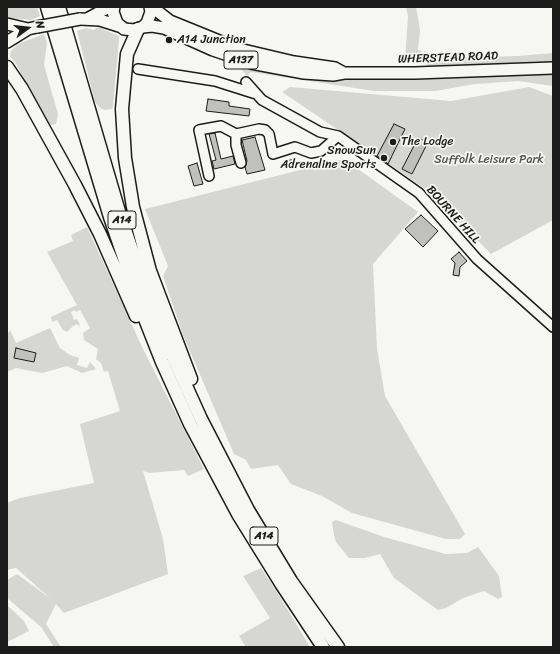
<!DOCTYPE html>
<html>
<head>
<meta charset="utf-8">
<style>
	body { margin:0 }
	#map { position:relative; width:560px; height:654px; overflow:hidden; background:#f6f6f2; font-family:Sriracha,sans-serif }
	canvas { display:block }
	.frame { position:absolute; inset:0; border:8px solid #1c1c1c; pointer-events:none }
	.north { position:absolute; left:8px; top:8px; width:40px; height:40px; -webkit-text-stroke:3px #f6f6f2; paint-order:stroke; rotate:75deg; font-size:11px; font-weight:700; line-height:16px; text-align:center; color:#1c1c1c }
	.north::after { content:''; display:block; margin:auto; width:14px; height:18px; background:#1c1c1c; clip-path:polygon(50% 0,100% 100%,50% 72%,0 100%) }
</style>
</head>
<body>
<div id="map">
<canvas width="560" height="654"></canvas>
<div class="frame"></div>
<div class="north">N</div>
</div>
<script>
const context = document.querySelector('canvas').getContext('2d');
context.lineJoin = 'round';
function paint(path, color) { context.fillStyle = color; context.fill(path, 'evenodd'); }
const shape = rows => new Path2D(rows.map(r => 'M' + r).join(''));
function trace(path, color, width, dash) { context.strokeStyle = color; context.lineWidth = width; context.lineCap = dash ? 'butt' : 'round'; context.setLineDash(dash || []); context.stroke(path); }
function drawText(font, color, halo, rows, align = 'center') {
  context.font = font + ' Sriracha,sans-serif'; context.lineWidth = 3.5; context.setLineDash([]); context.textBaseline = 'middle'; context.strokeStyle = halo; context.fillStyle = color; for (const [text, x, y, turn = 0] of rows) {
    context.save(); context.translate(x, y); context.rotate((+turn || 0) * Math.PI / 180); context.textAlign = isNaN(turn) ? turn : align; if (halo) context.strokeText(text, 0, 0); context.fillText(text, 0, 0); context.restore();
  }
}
const green = shape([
	[7,7,37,7,40,16,31,20,11,18,7,16],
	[406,7,416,7,420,30,418,50,422,51,418,61,405,62,408,16],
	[98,27,119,36,119,40,113,106,112,109,104,110,100,108,95,102,77,31,86,28,94,30],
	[44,34,47,43,44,65,58,114,56,124,52,125,49,124,33,98,17,65,10,56,11,51,18,44],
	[424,51,436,56,479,57,518,56,553,53,553,63,427,66],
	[236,63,341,79,553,74,553,86,518,81,475,84,435,91,374,91,251,72,247,76],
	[290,87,451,101,529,87,553,96,553,220,491,254,430,192,282,92],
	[344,159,418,212,373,264,377,349,385,396,465,534,460,539,446,539,352,513,322,496,291,484,278,465,251,469,246,460,234,454,183,335,163,276,168,266,145,209],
	[87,227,144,351,204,469,188,476,184,470,149,473,143,471,163,539,168,574,64,613,56,604,46,624,61,647,54,647,41,627,7,598,7,580,17,574,51,599,16,568,7,570,7,503,20,498,94,483,80,424,120,411,108,371,104,372,101,363,96,359,98,349,84,340,83,333,90,328,80,310,76,312,75,310,71,312,74,320,77,319,80,325,79,326,77,324,73,326,67,332,63,330,57,320,52,322,51,317,77,305,47,252,73,241,71,235],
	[50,328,60,348,70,355,79,358,77,365,87,368,90,362,96,369,82,373,67,366,42,373,16,368,7,372,7,335,10,330,16,343],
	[336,520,384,537,446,554,467,553,478,547,499,576,502,597,498,599,484,591,463,598,446,608,438,610,394,578,380,554,365,558,349,558,336,542,334,535,332,522],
	[261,568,277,592,310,647,246,647,239,636,270,618,243,576],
	[7,605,24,621,29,631,7,642]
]);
const building = shape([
	[208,99,229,102,229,106,250,109,249,116,206,111,208,99],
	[394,124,405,129,388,164,377,156,394,124],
	[215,133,221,159,233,156,235,164,214,169,212,161,216,160,209,134,215,133],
	[255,137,265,170,247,174,245,167,247,161,242,140,255,137],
	[418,138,428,142,412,174,402,169,418,138],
	[295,159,297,166,287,168,286,161,295,159],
	[197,163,203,184,194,186,188,166,197,163],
	[421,215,438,231,423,247,405,229,421,215],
	[459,252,467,261,460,267,459,276,453,275,455,263,451,259,459,252],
	[16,348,36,353,34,362,14,358,16,348]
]);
const minor = shape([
	[138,69,215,81,256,94],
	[246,82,262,100,320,132,338,136,419,193,477,259,553,327],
	[236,134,236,145,241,163],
	[209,176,199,130,221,126,236,134,259,129,265,130,269,134,273,154,295,147,311,153,321,151,338,136]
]);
const major = shape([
	[114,7,113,12,117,23,124,29,134,30,143,27,147,23,151,12,150,7],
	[152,7,170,21,239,49,294,62,335,68,344,73],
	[89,18,109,7],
	[80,19,100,20,122,27],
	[7,24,28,29],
	[143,27,152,26,164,28,213,50,251,63,304,73,333,75,344,73,415,73,553,68],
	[7,42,28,29,37,27]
]);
const highway = shape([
	[47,7,110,217,145,319,162,362,190,424,238,514,282,585,323,647],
	[59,7,120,215,154,315,201,419,248,510,291,581,338,647],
	[138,29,127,54,122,109,125,158,133,207,150,271,191,379],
	[7,67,22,89,75,185,100,234,136,316]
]);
const majorBridge = shape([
	[37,27,80,19]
]);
const markers = [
	[169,40,4,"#1c1c1c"],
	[393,142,4,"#1c1c1c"],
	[384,158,4,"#1c1c1c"]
];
const shields = [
	[241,60,34],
	[122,220,28],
	[264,536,28]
];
const shieldNames = [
	["A137",241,60],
	["A14",122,220],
	["A14",264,536]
];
const poiNames = [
	["A14 Junction",177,40],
	["The Lodge",401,142],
	["SnowSun",376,151,"right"],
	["Adrenaline Sports",376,165,"right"]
];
const streetNames = [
	["WHERSTEAD ROAD",448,58,-2],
	["BOURNE HILL",453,215,48]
];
const parkNames = [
	["Suffolk Leisure Park",489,160]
];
paint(green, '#d6d6d2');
paint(building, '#c0c0bd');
trace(building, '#1c1c1c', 1);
trace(minor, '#1c1c1c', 12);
trace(major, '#1c1c1c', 14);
trace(highway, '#1c1c1c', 15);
trace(minor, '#f6f6f2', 9);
trace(major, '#f6f6f2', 11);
trace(highway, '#f6f6f2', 12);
trace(majorBridge, '#1c1c1c', 14, []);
trace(majorBridge, '#f6f6f2', 11);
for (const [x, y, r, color] of markers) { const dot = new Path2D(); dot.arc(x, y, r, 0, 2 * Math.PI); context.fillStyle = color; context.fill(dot); trace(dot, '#f6f6f2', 1.5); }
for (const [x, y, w] of shields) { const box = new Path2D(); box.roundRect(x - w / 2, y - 9, w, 18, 3); context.fillStyle = '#f6f6f2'; context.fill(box); trace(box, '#1c1c1c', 1); }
drawText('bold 11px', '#1c1c1c', null, shieldNames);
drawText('12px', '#1c1c1c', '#f6f6f2', poiNames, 'left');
drawText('12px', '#1c1c1c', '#f6f6f2', streetNames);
drawText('12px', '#545453', '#f6f6f2', parkNames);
</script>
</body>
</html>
